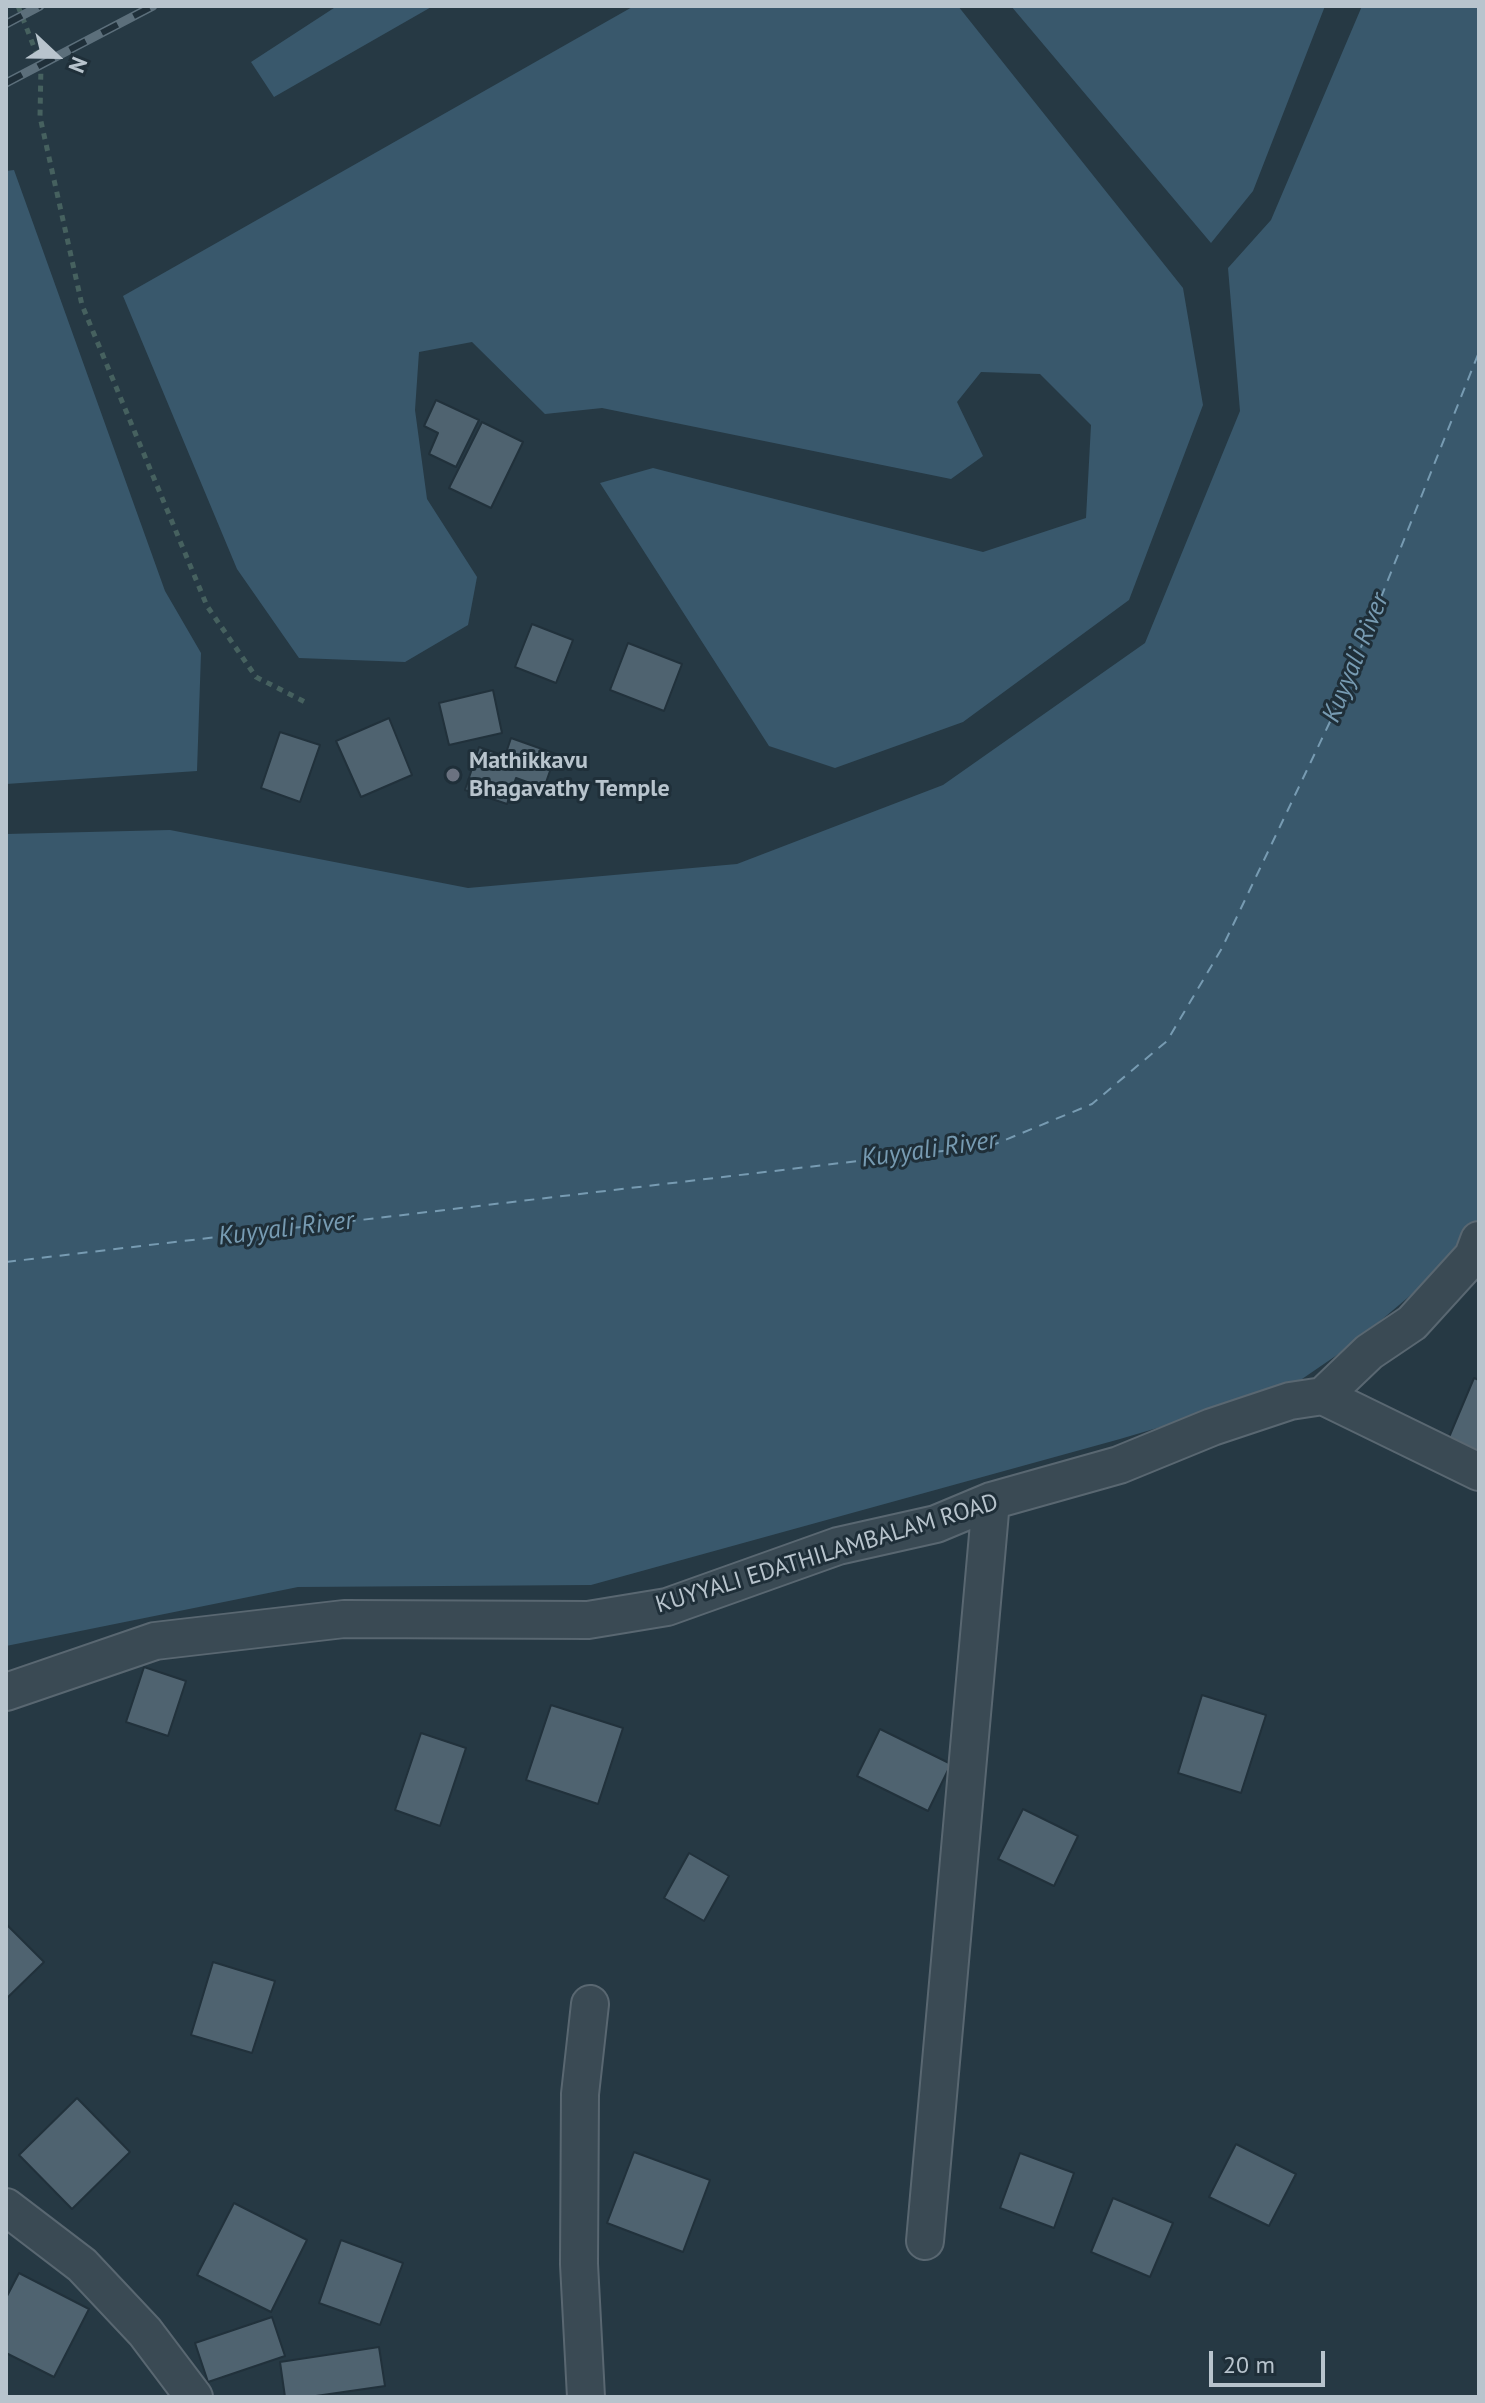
<!DOCTYPE html>
<html>
<head>
<meta charset="utf-8">
<style>
	body { margin:0 }
	#map { position:relative; width:1485px; height:2403px; overflow:hidden; background:#263944; font-family:"PT Sans",sans-serif }
	canvas { display:block }
	.frame { position:absolute; inset:0; border:8px solid #b8c4cd; pointer-events:none }
	.north { position:absolute; left:16px; top:16px; width:80px; height:80px; -webkit-text-stroke:6px #1f2f39; paint-order:stroke; rotate:112deg; font-size:22px; font-weight:700; line-height:32px; text-align:center; color:#b8c4cd }
	.north::after { content:''; display:block; margin:auto; width:28px; height:36px; background:#b8c4cd; clip-path:polygon(50% 0,100% 100%,50% 72%,0 100%) }
	.scale { position:absolute; left:1209px; top:2351px; width:116px; height:36px; box-sizing:border-box; border:4px solid #b8c4cd; border-top:0; padding-left:10px; font-size:24px; line-height:28px; white-space:nowrap; color:#b8c4cd; -webkit-text-stroke:6px #1f2f39; paint-order:stroke }
</style>
</head>
<body>
<div id="map">
<canvas width="1485" height="2403"></canvas>
<div class="frame"></div>
<div class="north">N</div>
<div class="scale">20 m</div>
</div>
<script>
const context = document.querySelector('canvas').getContext('2d');
context.lineJoin = 'round';
function paint(path, color) { context.fillStyle = color; context.fill(path, 'evenodd'); }
const shape = rows => new Path2D(rows.map(r => 'M' + r).join(''));
function trace(path, color, width, dash) { context.strokeStyle = color; context.lineWidth = width; context.lineCap = dash ? 'butt' : 'round'; context.setLineDash(dash || []); context.stroke(path); }
function drawText(font, color, halo, rows, align = 'center') {
  context.font = font + ' "PT Sans",sans-serif'; context.lineWidth = 6; context.setLineDash([]); context.textBaseline = 'middle'; context.strokeStyle = halo; context.fillStyle = color; for (const [text, x, y, turn = 0] of rows) {
    context.save(); context.translate(x, y); context.rotate((+turn || 0) * Math.PI / 180); context.textAlign = isNaN(turn) ? turn : align; if (halo) context.strokeText(text, 0, 0); context.fillText(text, 0, 0); context.restore();
  }
}
const water = shape([
	[337,6,433,6,274,97,251,62],
	[634,6,958,6,1183,288,1203,405,1129,600,963,722,835,768,769,746,600,483,653,468,983,552,1086,518,1091,425,1040,374,981,372,957,402,983,456,951,479,602,408,545,414,472,342,419,352,415,410,427,499,477,577,468,625,405,662,299,658,237,569,123,296],
	[1011,6,1325,6,1253,191,1211,243],
	[1362,6,1479,6,1479,1219,1438,1272,1353,1344,1286,1390,1120,1439,591,1585,298,1587,6,1646,6,834,170,830,468,888,737,864,943,785,1145,643,1240,411,1228,268,1271,220],
	[14,170,165,591,201,653,197,771,6,784,6,171]
]);
const ferry = shape([
	[6,1262,993,1145,1092,1104,1167,1041,1222,948,1338,705,1479,352]
]);
const building = shape([
	[436,400,479,420,456,467,429,454,438,433,424,426,436,400],
	[482,422,523,442,491,508,449,488,482,422],
	[532,624,573,640,556,683,515,667,532,624],
	[628,643,682,664,664,711,610,690,628,643],
	[493,690,502,733,449,745,439,703,493,690],
	[389,718,412,775,361,797,336,741,389,718],
	[280,732,320,745,300,802,261,788,280,732],
	[511,738,556,754,544,788,516,778,507,804,465,790,479,747,505,756,511,738],
	[1474,1378,1479,1380,1479,1456,1447,1442,1474,1378],
	[144,1667,186,1681,168,1736,126,1722,144,1667],
	[1202,1695,1266,1715,1241,1793,1178,1773,1202,1695],
	[551,1705,623,1728,598,1804,526,1780,551,1705],
	[880,1729,951,1764,928,1811,857,1776,880,1729],
	[421,1733,466,1748,440,1826,395,1810,421,1733],
	[1023,1809,1078,1836,1054,1886,998,1859,1023,1809],
	[689,1853,729,1876,704,1921,664,1898,689,1853],
	[6,1924,44,1962,6,1999,6,1924],
	[213,1962,275,1981,252,2053,191,2035,213,1962],
	[77,2098,130,2152,72,2209,19,2155,77,2098],
	[1236,2144,1296,2174,1269,2226,1209,2197,1236,2144],
	[634,2152,710,2180,683,2252,607,2223,634,2152],
	[1020,2153,1074,2173,1054,2228,1000,2208,1020,2153],
	[1113,2198,1173,2223,1150,2277,1091,2252,1113,2198],
	[234,2203,307,2240,271,2312,197,2275,234,2203],
	[341,2240,403,2263,380,2325,319,2303,341,2240],
	[19,2273,89,2309,54,2377,6,2353,6,2298,19,2273],
	[272,2317,285,2356,208,2382,195,2343,272,2317],
	[379,2347,385,2386,309,2397,285,2397,280,2362,379,2347]
]);
const path = shape([
	[18,6,41,65,40,117,82,305,207,606,256,677,309,704]
]);
const street = shape([
	[1323,1396,1479,1472],
	[6,1692,155,1641,344,1619,588,1620,667,1607,838,1546,936,1524,991,1501,1119,1465,1212,1427,1290,1401,1323,1396,1369,1352,1412,1323,1473,1256,1479,1240],
	[6,2207,82,2265,145,2332,194,2397],
	[925,2241,991,1501],
	[586,2397,579,2264,580,2094,590,2004]
]);
const rail = shape([
	[6,24,40,6],
	[6,83,153,6]
]);
const markers = [
	[453,775,8,"#6b7280"]
];
const poiNames = [
	["Mathikkavu",469,761],
	["Bhagavathy Temple",469,789]
];
const streetNames = [
	["KUYYALI EDATHILAMBALAM ROAD",827,1554,-17]
];
const waterNames = [
	["Kuyyali River",1356,658,-68],
	["Kuyyali River",929,1150,-8],
	["Kuyyali River",286,1229,-7]
];
paint(water, '#39586c');
trace(ferry, '#779bb2', 2, [10, 8]);
paint(building, '#4f6370');
trace(building, '#21313b', 2);
trace(street, '#596771', 40);
trace(path, '#46615f', 5, [6, 6]);
trace(street, '#3a4a54', 36);
trace(rail, '#5c6f7b', 9);
trace(rail, '#1f2f39', 6, [18]);
for (const [x, y, r, color] of markers) { const dot = new Path2D(); dot.arc(x, y, r, 0, 2 * Math.PI); context.fillStyle = color; context.fill(dot); trace(dot, '#1f2f39', 3); }
drawText('bold 24px', '#b8c4cd', '#1f2f39', poiNames, 'left');
drawText('24px', '#b8c4cd', '#1f2f39', streetNames);
drawText('italic 26px', '#779bb2', '#1f2f39', waterNames);
</script>
</body>
</html>
